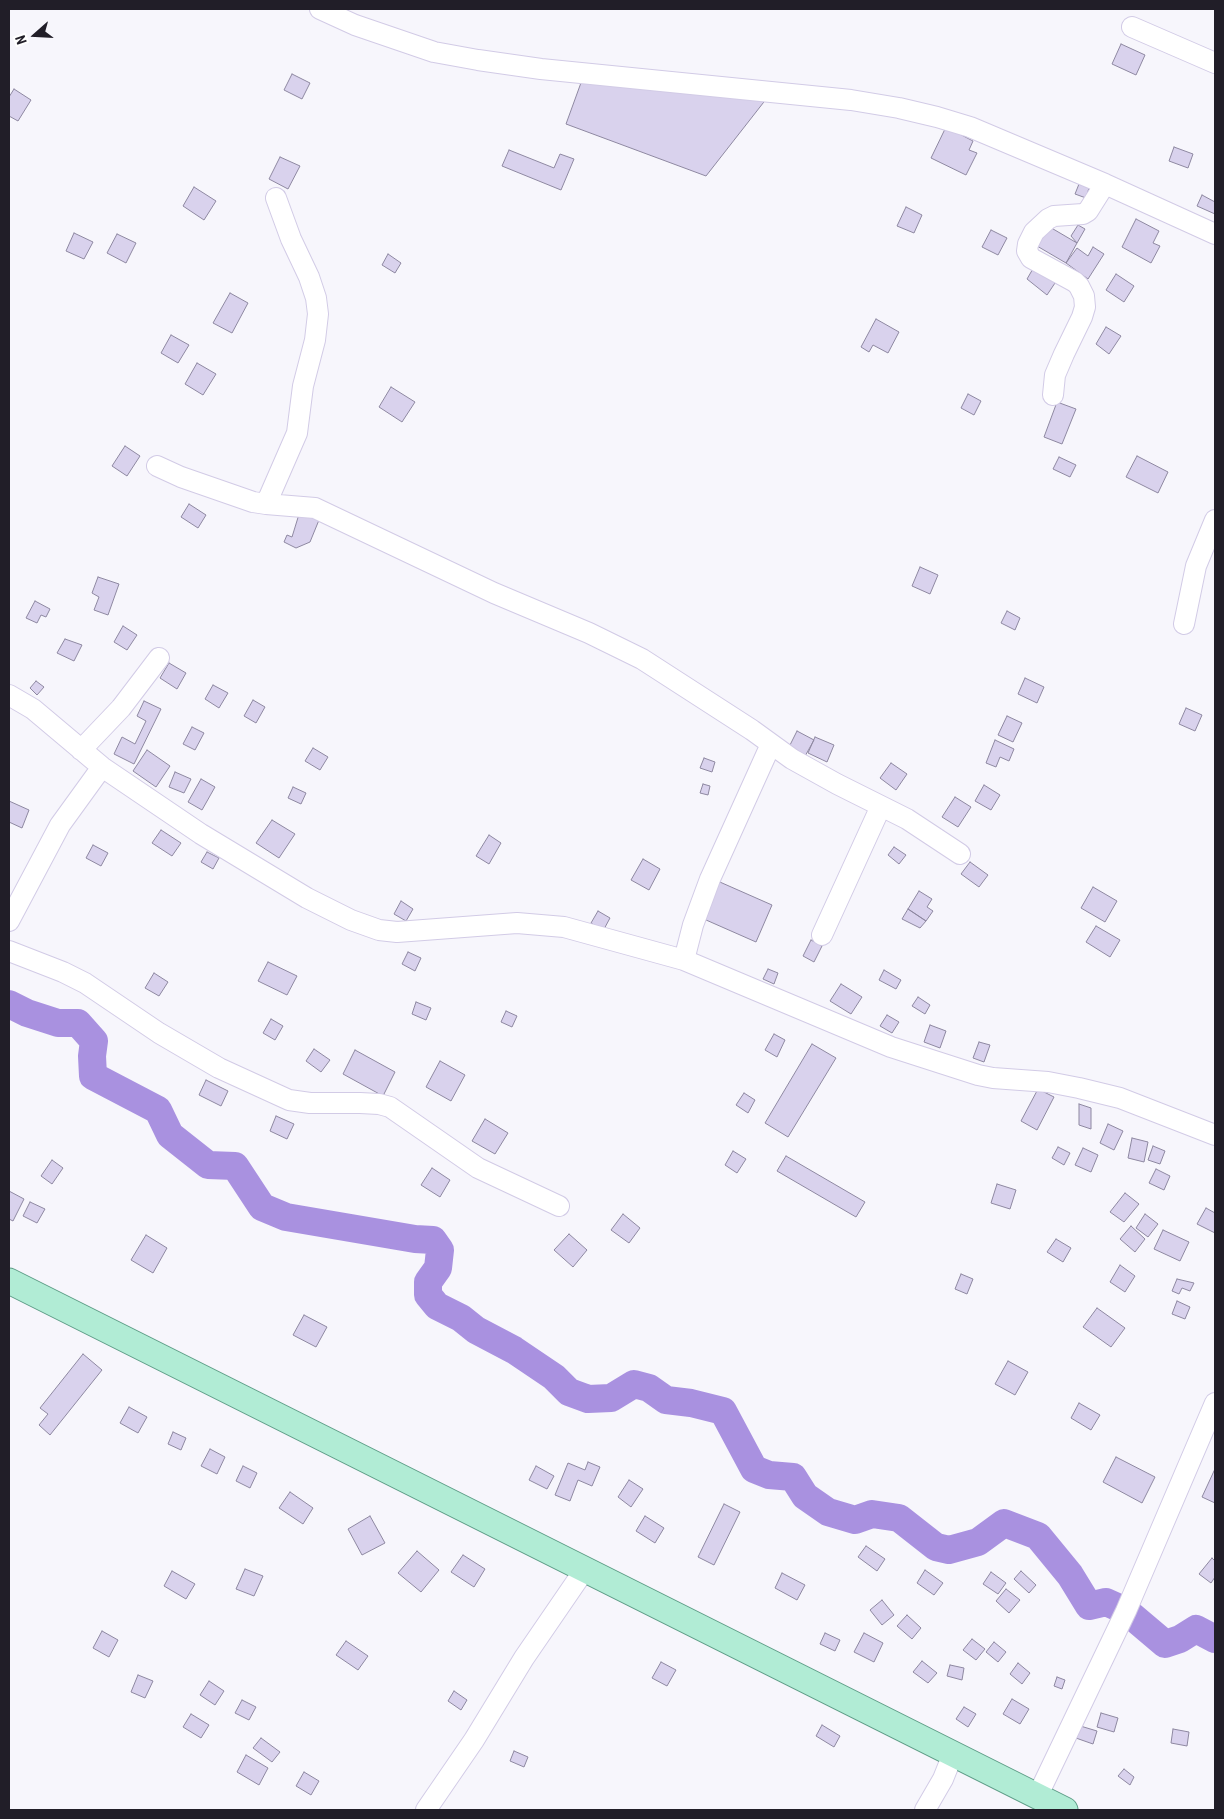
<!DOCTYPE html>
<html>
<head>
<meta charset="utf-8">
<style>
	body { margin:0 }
	#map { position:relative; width:1224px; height:1819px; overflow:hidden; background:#f7f6fc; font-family:"Roboto Condensed",sans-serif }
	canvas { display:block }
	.frame { position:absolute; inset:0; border:10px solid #211e28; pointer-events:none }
	.north { position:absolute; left:10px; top:10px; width:50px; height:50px; -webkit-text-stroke:4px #fff; paint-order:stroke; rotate:251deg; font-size:14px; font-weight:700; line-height:20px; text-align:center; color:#211e28 }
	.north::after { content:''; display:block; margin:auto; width:18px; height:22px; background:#211e28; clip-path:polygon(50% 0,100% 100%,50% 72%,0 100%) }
</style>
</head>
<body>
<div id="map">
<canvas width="1224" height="1819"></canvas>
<div class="frame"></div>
<div class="north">N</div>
</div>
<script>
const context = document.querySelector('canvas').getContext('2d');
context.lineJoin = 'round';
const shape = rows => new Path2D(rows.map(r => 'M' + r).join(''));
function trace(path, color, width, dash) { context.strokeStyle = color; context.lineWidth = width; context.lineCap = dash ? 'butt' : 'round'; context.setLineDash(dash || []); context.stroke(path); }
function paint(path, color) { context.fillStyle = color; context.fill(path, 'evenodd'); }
const river = shape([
	[9,1004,27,1013,58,1023,78,1023,94,1041,92,1056,93,1076,158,1110,170,1135,208,1165,235,1166,262,1207,286,1217,415,1239,433,1240,440,1250,438,1268,428,1282,428,1295,437,1306,461,1318,476,1330,514,1350,554,1377,569,1392,588,1399,611,1398,634,1384,649,1388,666,1400,691,1403,723,1411,754,1469,769,1475,793,1477,805,1496,828,1512,855,1520,872,1514,899,1518,936,1547,949,1550,978,1542,1004,1523,1038,1536,1070,1575,1089,1606,1106,1602,1126,1611,1165,1644,1180,1639,1196,1629,1215,1639]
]);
const building = shape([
	[1121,44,1145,55,1136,75,1112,64,1121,44],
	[292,74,310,83,302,99,284,90,292,74],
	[582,80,767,98,706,176,566,124,582,80],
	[14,89,31,100,18,121,9,116,9,97,14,89],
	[946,127,973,141,969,150,977,153,966,175,931,158,946,127],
	[1174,147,1193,154,1188,168,1169,161,1174,147],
	[509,150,554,168,560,154,574,159,561,190,502,166,509,150],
	[280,157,300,166,288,189,269,179,280,157],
	[1079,184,1089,188,1086,198,1075,194,1079,184],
	[194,187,216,201,204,220,183,206,194,187],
	[1202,195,1215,202,1215,214,1197,206,1202,195],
	[906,207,922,215,914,233,897,226,906,207],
	[1136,219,1159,231,1153,243,1160,246,1151,263,1122,247,1136,219],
	[1078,225,1085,229,1077,243,1071,236,1078,225],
	[1048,226,1077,243,1066,263,1037,246,1048,226],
	[991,230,1007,238,998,255,982,247,991,230],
	[74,233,93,242,84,259,66,251,74,233],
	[117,234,136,243,126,263,107,253,117,234],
	[1093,247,1104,254,1088,279,1066,263,1077,248,1088,256,1093,247],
	[388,254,401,263,395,273,382,265,388,254],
	[1034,267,1057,280,1047,295,1027,279,1034,267],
	[1116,274,1134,286,1124,302,1106,290,1116,274],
	[230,293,248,303,232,333,213,323,230,293],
	[876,319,899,332,888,353,873,345,869,352,861,347,876,319],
	[1106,327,1121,336,1109,354,1096,344,1106,327],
	[171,335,189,345,178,363,161,353,171,335],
	[197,363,216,374,203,395,185,384,197,363],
	[391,387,415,402,402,422,379,407,391,387],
	[968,394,981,401,974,415,961,408,968,394],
	[1057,402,1076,409,1062,444,1044,437,1057,402],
	[125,446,140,456,127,476,112,466,125,446],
	[1137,456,1168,472,1158,493,1126,477,1137,456],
	[1059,457,1076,465,1070,477,1053,469,1059,457],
	[189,504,206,515,198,528,181,517,189,504],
	[300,511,319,520,310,542,296,548,284,542,287,535,292,537,300,511],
	[920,567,938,575,930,594,912,586,920,567],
	[98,577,119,584,108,615,94,610,99,597,92,593,98,577],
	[35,601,50,609,46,617,41,615,37,623,26,618,35,601],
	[1007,611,1020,618,1015,630,1001,623,1007,611],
	[123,626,137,635,127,650,114,642,123,626],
	[65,639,82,645,74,661,57,653,65,639],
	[169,663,186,673,177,689,160,678,169,663],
	[1025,678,1044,687,1037,703,1018,694,1025,678],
	[36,681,44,687,37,695,30,688,36,681],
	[213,685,228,693,219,708,205,699,213,685],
	[253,700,265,707,256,723,244,716,253,700],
	[144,701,161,709,134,764,114,754,122,737,135,744,146,721,137,716,144,701],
	[1186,708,1202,715,1195,731,1179,724,1186,708],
	[1007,716,1022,723,1013,742,998,735,1007,716],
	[192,727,204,733,195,750,183,744,192,727],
	[797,731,814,740,804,758,788,749,797,731],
	[815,737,834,745,827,762,808,753,815,737],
	[995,740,1014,749,1009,761,1000,757,996,767,986,763,995,740],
	[313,748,328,757,320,770,305,761,313,748],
	[147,750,170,766,156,787,133,771,147,750],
	[704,758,715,762,712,772,700,768,704,758],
	[891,763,907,774,896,790,880,778,891,763],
	[175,772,191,779,184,793,169,787,175,772],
	[201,779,215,787,202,810,188,802,201,779],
	[703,784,710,786,708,795,700,793,703,784],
	[984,785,1000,795,991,810,975,801,984,785],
	[293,787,306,793,301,804,288,798,293,787],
	[955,797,971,807,958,827,942,817,955,797],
	[9,801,29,810,22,828,9,822,9,801],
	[272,820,295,834,279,858,256,843,272,820],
	[161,830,181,843,172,856,152,843,161,830],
	[489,835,501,843,489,864,476,856,489,835],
	[93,845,108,853,101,866,86,858,93,845],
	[894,847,906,855,899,864,888,855,894,847],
	[207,852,219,858,213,869,201,862,207,852],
	[643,859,660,869,649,890,631,880,643,859],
	[970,862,988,875,979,887,961,874,970,862],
	[713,879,772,905,756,942,697,916,713,879],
	[1093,887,1117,901,1105,922,1081,908,1093,887],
	[919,891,932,899,927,907,933,911,926,921,908,909,919,891],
	[401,901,413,909,406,921,394,914,401,901],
	[908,909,926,921,920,928,902,919,908,909],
	[598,911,610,918,603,931,591,923,598,911],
	[1096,926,1120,940,1110,957,1086,942,1096,926],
	[811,940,822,946,814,962,803,956,811,940],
	[408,952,421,958,415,971,402,964,408,952],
	[268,962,297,976,287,995,258,981,268,962],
	[768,969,778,973,774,984,763,979,768,969],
	[884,970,901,980,896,989,879,980,884,970],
	[154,973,168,982,159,996,145,988,154,973],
	[841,984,862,997,851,1014,830,1001,841,984],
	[918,997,930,1005,925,1014,912,1006,918,997],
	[416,1002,431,1008,426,1020,412,1014,416,1002],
	[506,1011,517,1016,512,1027,501,1022,506,1011],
	[887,1015,899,1022,892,1033,880,1026,887,1015],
	[271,1019,283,1026,275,1040,263,1033,271,1019],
	[930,1025,946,1031,940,1048,924,1042,930,1025],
	[774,1034,785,1040,777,1057,765,1050,774,1034],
	[979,1042,990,1045,984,1062,973,1058,979,1042],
	[812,1044,836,1058,788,1137,765,1123,812,1044],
	[314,1049,330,1060,321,1072,306,1061,314,1049],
	[355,1050,395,1072,383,1096,343,1074,355,1050],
	[440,1061,465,1075,451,1101,426,1087,440,1061],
	[206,1080,228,1091,221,1106,199,1095,206,1080],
	[1038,1089,1054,1097,1037,1130,1021,1121,1038,1089],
	[744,1093,755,1100,748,1113,736,1105,744,1093],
	[1079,1104,1091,1108,1091,1129,1079,1125,1079,1104],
	[276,1116,294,1124,287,1139,270,1131,276,1116],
	[485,1119,508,1133,495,1154,472,1141,485,1119],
	[1108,1124,1123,1131,1114,1150,1100,1143,1108,1124],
	[1132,1138,1148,1142,1144,1162,1128,1158,1132,1138],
	[1153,1146,1165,1151,1160,1164,1148,1160,1153,1146],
	[1058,1147,1070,1153,1064,1165,1052,1158,1058,1147],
	[1083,1148,1098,1155,1091,1172,1075,1165,1083,1148],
	[733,1151,746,1159,737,1173,725,1165,733,1151],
	[786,1156,865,1202,856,1217,777,1171,786,1156],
	[52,1160,63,1168,52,1184,41,1176,52,1160],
	[432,1168,450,1180,440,1197,421,1185,432,1168],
	[1156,1169,1170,1176,1164,1190,1149,1183,1156,1169],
	[997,1184,1016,1190,1010,1209,991,1203,997,1184],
	[9,1191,24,1199,13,1221,9,1219,9,1191],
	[1125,1193,1139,1204,1124,1222,1110,1212,1125,1193],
	[30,1202,45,1209,37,1223,23,1216,30,1202],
	[1206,1208,1215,1213,1215,1233,1197,1224,1206,1208],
	[623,1214,640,1228,629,1243,611,1230,623,1214],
	[1145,1214,1158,1224,1148,1237,1136,1228,1145,1214],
	[1131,1226,1145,1239,1135,1252,1120,1239,1131,1226],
	[1163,1230,1189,1242,1180,1261,1154,1249,1163,1230],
	[569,1234,587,1250,573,1267,554,1250,569,1234],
	[146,1235,167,1248,153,1273,131,1260,146,1235],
	[1056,1239,1071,1248,1063,1262,1047,1252,1056,1239],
	[1120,1265,1135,1276,1125,1292,1110,1282,1120,1265],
	[961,1274,973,1279,967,1294,955,1289,961,1274],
	[1177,1279,1194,1283,1190,1291,1182,1288,1179,1294,1172,1291,1177,1279],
	[1177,1301,1190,1307,1185,1319,1172,1314,1177,1301],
	[1097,1308,1125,1328,1111,1347,1083,1327,1097,1308],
	[304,1315,327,1327,316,1347,293,1335,304,1315],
	[83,1354,102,1370,50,1435,39,1425,48,1414,40,1408,83,1354],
	[1008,1361,1028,1372,1015,1395,995,1384,1008,1361],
	[1079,1403,1100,1415,1091,1430,1071,1418,1079,1403],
	[129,1407,147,1417,138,1433,120,1423,129,1407],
	[173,1432,186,1438,181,1450,168,1444,173,1432],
	[210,1449,225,1457,217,1474,201,1466,210,1449],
	[1116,1457,1155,1477,1142,1503,1103,1482,1116,1457],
	[588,1462,600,1467,592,1486,578,1480,570,1501,555,1495,568,1463,585,1470,588,1462],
	[243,1466,257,1473,250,1488,236,1481,243,1466],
	[536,1466,554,1476,547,1489,529,1480,536,1466],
	[1214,1471,1215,1471,1215,1503,1202,1497,1214,1471],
	[629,1480,643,1489,631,1507,618,1497,629,1480],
	[290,1492,313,1508,303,1524,279,1508,290,1492],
	[724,1504,740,1512,714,1565,698,1557,724,1504],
	[370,1516,385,1543,362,1555,348,1529,370,1516],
	[645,1516,664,1528,655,1543,636,1531,645,1516],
	[866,1546,885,1559,877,1571,858,1557,866,1546],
	[417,1551,439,1570,421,1592,398,1573,417,1551],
	[463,1555,485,1569,474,1587,451,1572,463,1555],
	[1212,1558,1215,1561,1215,1577,1211,1583,1199,1574,1212,1558],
	[245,1569,263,1576,254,1596,236,1589,245,1569],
	[925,1570,943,1583,934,1595,917,1583,925,1570],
	[172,1571,195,1584,186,1599,164,1586,172,1571],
	[1021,1571,1036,1585,1029,1593,1014,1579,1021,1571],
	[991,1572,1006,1583,998,1594,983,1584,991,1572],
	[782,1573,805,1585,797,1600,775,1588,782,1573],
	[1006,1589,1020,1600,1009,1613,996,1601,1006,1589],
	[882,1600,894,1615,882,1625,870,1610,882,1600],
	[907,1615,921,1628,912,1639,897,1626,907,1615],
	[102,1631,118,1640,109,1657,93,1648,102,1631],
	[825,1633,840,1640,835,1651,820,1644,825,1633],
	[864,1633,883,1643,874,1662,854,1652,864,1633],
	[972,1639,985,1649,976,1660,963,1650,972,1639],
	[346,1641,368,1656,358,1670,336,1655,346,1641],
	[994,1642,1006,1652,998,1662,986,1652,994,1642],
	[922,1661,937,1673,928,1683,913,1672,922,1661],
	[661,1662,676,1670,667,1686,652,1678,661,1662],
	[1018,1663,1030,1673,1022,1684,1010,1674,1018,1663],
	[950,1665,964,1668,962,1680,947,1676,950,1665],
	[138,1675,153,1681,145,1698,131,1692,138,1675],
	[1057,1677,1065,1680,1062,1689,1054,1686,1057,1677],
	[209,1681,224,1691,215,1705,200,1695,209,1681],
	[454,1691,467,1700,461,1710,448,1701,454,1691],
	[1012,1699,1029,1709,1020,1724,1003,1714,1012,1699],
	[242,1700,256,1707,249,1720,235,1713,242,1700],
	[964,1707,976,1714,968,1727,956,1719,964,1707],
	[1101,1713,1118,1718,1114,1732,1097,1727,1101,1713],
	[191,1714,209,1725,201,1738,183,1727,191,1714],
	[822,1725,840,1736,834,1747,816,1736,822,1725],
	[1077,1725,1097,1731,1093,1744,1073,1737,1077,1725],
	[1173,1729,1189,1732,1187,1746,1171,1743,1173,1729],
	[261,1738,280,1752,272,1762,253,1748,261,1738],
	[514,1751,528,1757,524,1767,510,1761,514,1751],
	[246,1755,268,1768,259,1785,237,1772,246,1755],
	[1124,1769,1134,1777,1130,1785,1118,1776,1124,1769],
	[304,1772,319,1781,311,1795,296,1786,304,1772]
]);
const minor = shape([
	[320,9,355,25,434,52,478,60,541,69,851,100,899,108,937,117,970,127,1105,184,1215,234],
	[1132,27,1215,63],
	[1053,395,1055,375,1064,354,1082,317,1085,307,1084,296,1079,286,1075,282,1031,258,1027,251,1028,244,1034,232,1048,219,1054,216,1083,214,1088,211,1105,184],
	[157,466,181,477,253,502,266,504,315,508,494,593,589,633,642,659,752,730,792,759,837,784,907,819,960,854],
	[266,504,297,433,303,386,315,340,318,314,316,298,309,277,291,239,276,198],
	[1184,624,1196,566,1215,520],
	[9,695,33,709,102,767,201,834,307,898,351,920,379,930,397,932,517,923,564,927,684,960,891,1047,978,1075,993,1078,1048,1082,1079,1088,1120,1098,1215,1135],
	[81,750,121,708,159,658],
	[9,921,60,825,102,767],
	[822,935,881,806],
	[9,951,63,972,85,983,159,1033,219,1068,289,1100,310,1103,360,1103,379,1104,390,1107,478,1168,559,1206],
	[684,960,693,925,710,879,771,744],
	[1037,1797,1126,1611,1215,1403],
	[426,1810,474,1740,524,1658,585,1569],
	[925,1810,943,1779,953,1754]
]);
const major = shape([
	[9,1281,1065,1810]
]);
trace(river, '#a991e0', 28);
paint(building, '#d9d2ed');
trace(building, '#8e88a1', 1);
trace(minor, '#d2cbe6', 22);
trace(major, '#5d9c86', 27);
trace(minor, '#fff', 20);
trace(major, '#b1ecd5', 25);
</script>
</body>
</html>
